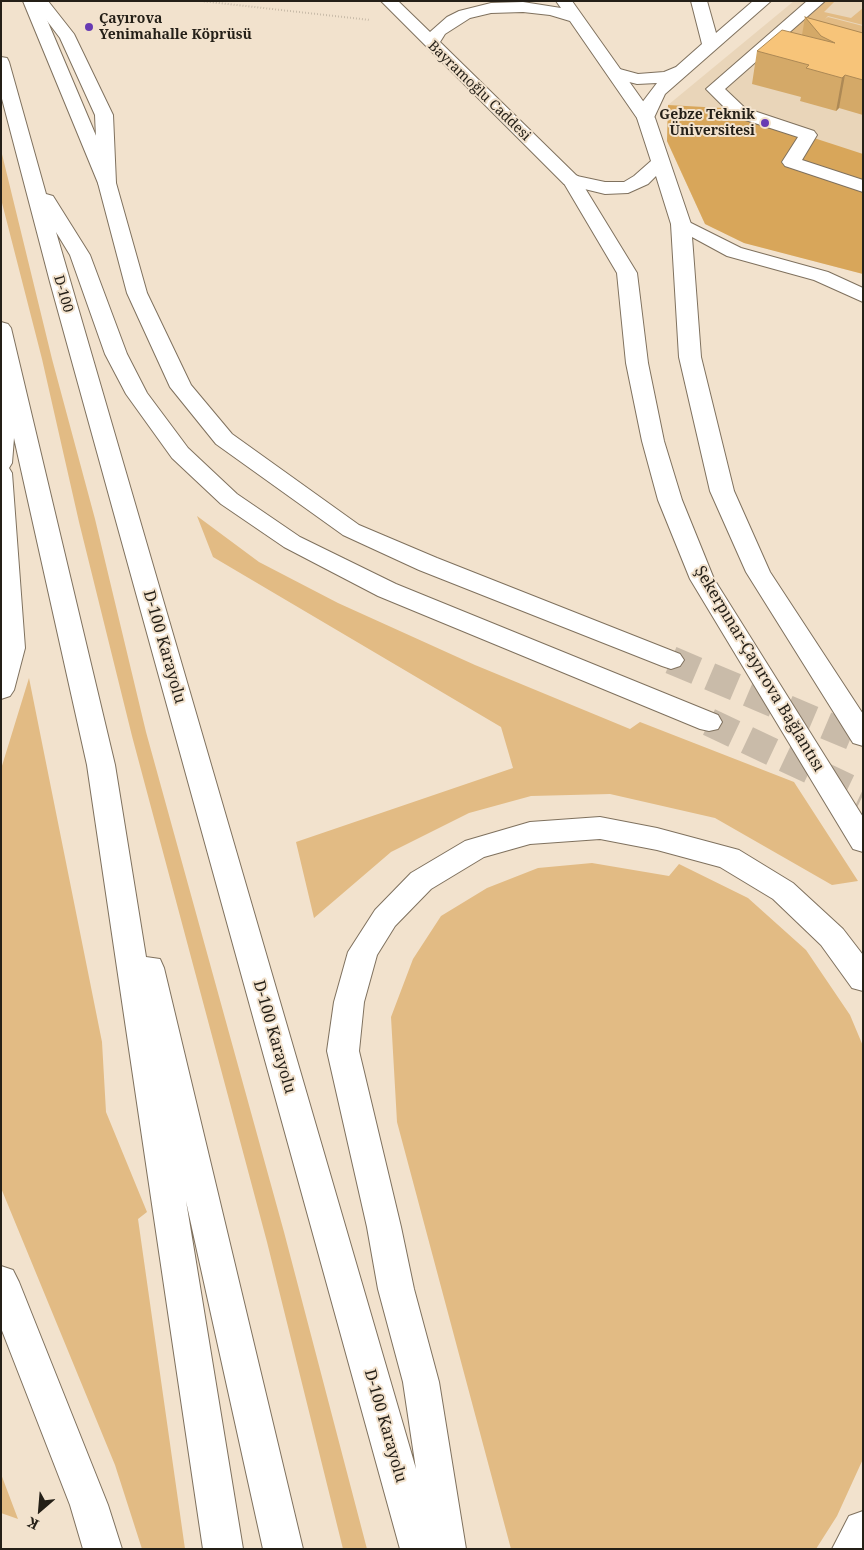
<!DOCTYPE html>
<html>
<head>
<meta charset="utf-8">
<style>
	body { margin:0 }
	#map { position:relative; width:864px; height:1550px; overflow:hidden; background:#f2e2cd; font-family:"Noto Serif",serif }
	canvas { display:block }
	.frame { position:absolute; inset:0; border:2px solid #241f17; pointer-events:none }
	.north { position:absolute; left:15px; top:1485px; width:50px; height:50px; -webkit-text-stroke:4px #f2e2cd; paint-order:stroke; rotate:207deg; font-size:14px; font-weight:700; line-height:20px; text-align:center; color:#241f17 }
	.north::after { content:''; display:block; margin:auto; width:18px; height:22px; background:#241f17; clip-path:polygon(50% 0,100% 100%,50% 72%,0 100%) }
</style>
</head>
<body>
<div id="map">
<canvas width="864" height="1550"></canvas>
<div class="frame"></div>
<div class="north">K</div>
</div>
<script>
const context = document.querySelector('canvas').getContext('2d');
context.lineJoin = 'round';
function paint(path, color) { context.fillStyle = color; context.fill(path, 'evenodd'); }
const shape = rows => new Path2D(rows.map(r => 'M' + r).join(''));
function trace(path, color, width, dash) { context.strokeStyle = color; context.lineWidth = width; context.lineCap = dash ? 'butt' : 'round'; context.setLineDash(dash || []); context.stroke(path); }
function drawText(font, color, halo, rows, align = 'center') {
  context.font = font + ' "Noto Serif",serif'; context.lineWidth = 4; context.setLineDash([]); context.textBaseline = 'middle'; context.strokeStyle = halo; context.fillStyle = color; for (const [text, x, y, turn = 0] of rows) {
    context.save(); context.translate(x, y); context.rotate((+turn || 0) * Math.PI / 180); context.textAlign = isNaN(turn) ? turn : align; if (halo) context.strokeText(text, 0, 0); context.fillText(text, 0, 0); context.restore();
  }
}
const built = shape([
	[794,1,863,1,863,274,744,243,705,224,667,141,668,105]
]);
const green = shape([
	[822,1,835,1,824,12,851,18,863,8,863,25,828,16,825,19,828,17,863,26,863,64,766,48],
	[1,150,52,359,95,519,146,732,284,1232,367,1549,343,1549,267,1242,132,736,79,522,42,359,1,199],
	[197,516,259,562,338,603,475,665,630,729,640,722,794,782,858,881,832,885,715,818,610,794,531,796,469,813,391,852,314,918,296,842,513,768,501,727,213,557],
	[29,678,102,1042,106,1112,147,1212,138,1219,185,1549,142,1549,115,1465,1,1188,1,769],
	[592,863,669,876,679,864,748,898,806,950,850,1015,863,1046,863,1459,837,1516,816,1549,511,1549,397,1122,391,1017,413,959,441,916,487,888,538,868],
	[1,1474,18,1519,1,1513]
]);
const forest = shape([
	[668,105,722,108,863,154,863,274,744,243,705,224,667,141]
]);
const highwayTunnel = shape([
	[671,660,863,741],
	[709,722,863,795]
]);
const path = shape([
	[201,1,370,20]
]);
const minor = shape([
	[32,1,48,1,74,34,113,115,116,183,114,187,100,187,98,183,95,115,60,38,32,1],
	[691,1,707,1,716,33,753,1,771,1,665,94,652,122,640,122,637,118,641,104,657,83,637,84,610,77,608,73,610,69,616,68,638,74,664,72,676,67,702,44,691,1],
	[807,1,825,1,725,89,745,108,814,131,817,135,802,160,863,180,863,192,785,166,782,162,798,137,733,116,706,89,807,1]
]);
const major = shape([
	[381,1,398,1,430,32,447,17,459,11,491,3,523,2,561,8,556,1,572,1,655,118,691,224,688,228,681,230,674,228,671,224,656,176,648,184,628,193,605,194,564,184,381,1],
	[523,12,550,15,570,21,637,118,651,161,634,176,624,182,605,182,577,176,440,42,445,34,470,18,491,13,523,12]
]);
const highway = shape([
	[23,1,39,1,116,183,147,293,191,385,232,434,359,525,437,558,680,654,684,660,680,666,671,669,662,666,419,570,343,535,216,444,170,387,127,293,98,183,23,1],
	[1,57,7,58,9,62,46,194,53,196,90,255,127,354,147,393,188,448,237,494,300,537,396,584,718,715,722,722,718,729,709,731,700,729,378,596,284,547,221,504,172,458,126,394,105,354,70,255,56,232,416,1469,403,1382,378,1289,367,1227,327,1051,334,1002,348,952,375,910,411,873,465,841,530,822,600,817,657,828,739,850,793,883,843,929,863,955,863,991,852,988,821,945,773,899,720,867,657,850,600,839,530,844,484,857,431,889,395,926,377,955,364,1002,359,1051,401,1227,414,1289,439,1382,466,1549,400,1549,50,282,1,95,1,57],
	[571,174,578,176,580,180,637,273,648,363,664,441,682,500,714,579,863,817,863,852,853,849,690,579,658,500,642,441,626,363,617,273,562,180,564,176,571,174],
	[681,218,741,248,828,272,863,288,863,302,814,280,727,256,692,237,701,357,734,491,770,572,863,714,863,746,853,743,746,572,710,491,679,357,671,224,674,220,681,218],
	[1,322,8,324,11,328,115,765,146,957,160,959,164,968,303,1549,263,1549,186,1201,243,1549,203,1549,87,765,14,438,12,463,9,468,12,473,25,648,14,690,10,696,1,699,1,322],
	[1,1266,13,1270,19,1282,108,1505,122,1549,83,1549,70,1505,1,1328,1,1266],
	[863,1511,863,1549,832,1549,849,1516,863,1511]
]);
const wall = shape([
	[805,17,863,33,863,115,839,108,836,111,800,101,801,97,752,84,757,51,802,35]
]);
const shadedWall = shape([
	[845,75,839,108,836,111,842,78]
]);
const building = shape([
	[805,17,863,33,863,80,845,75,842,78,806,68,809,65,757,51,782,30,835,43,821,36,805,17]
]);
const markers = [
	[89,27,5,"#683bb3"],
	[765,123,5,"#683bb3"]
];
const farPoinames = [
	["Çayırova",99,19],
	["Yenimahalle Köprüsü",99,35],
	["Gebze Teknik",755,115,"right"],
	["Üniversitesi",755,131,"right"]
];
const farStreetnames = [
	["Bayramoğlu Caddesi",479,91,44],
	["D-100",63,294,74]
];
const streetNames = [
	["D-100 Karayolu",164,647,74],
	["Şekerpınar-Çayırova Bağlantısı",759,669,59],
	["D-100 Karayolu",274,1037,74],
	["D-100 Karayolu",385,1426,74]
];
paint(built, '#e9d5b9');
paint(green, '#e2bb84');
paint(forest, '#d8a65a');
trace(highwayTunnel, '#c9bba9', 28, [28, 14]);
trace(minor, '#7f715e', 2);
trace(major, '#7f715e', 2);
trace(highway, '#7f715e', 2);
trace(path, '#a29787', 2, [0.5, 2.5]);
paint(minor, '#fff');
paint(major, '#fff');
paint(highway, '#fff');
paint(wall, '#d4a968');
paint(shadedWall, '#ad8955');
paint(building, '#f7c479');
trace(building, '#ad8955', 1);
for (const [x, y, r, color] of markers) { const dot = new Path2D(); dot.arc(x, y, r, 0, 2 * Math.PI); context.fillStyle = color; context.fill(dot); trace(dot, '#f2e2cd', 2); }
drawText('bold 14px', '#241f17', '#f2e2cd', farPoinames, 'left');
drawText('14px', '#241f17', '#f2e2cd', farStreetnames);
drawText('16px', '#241f17', '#f2e2cd', streetNames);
</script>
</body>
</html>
